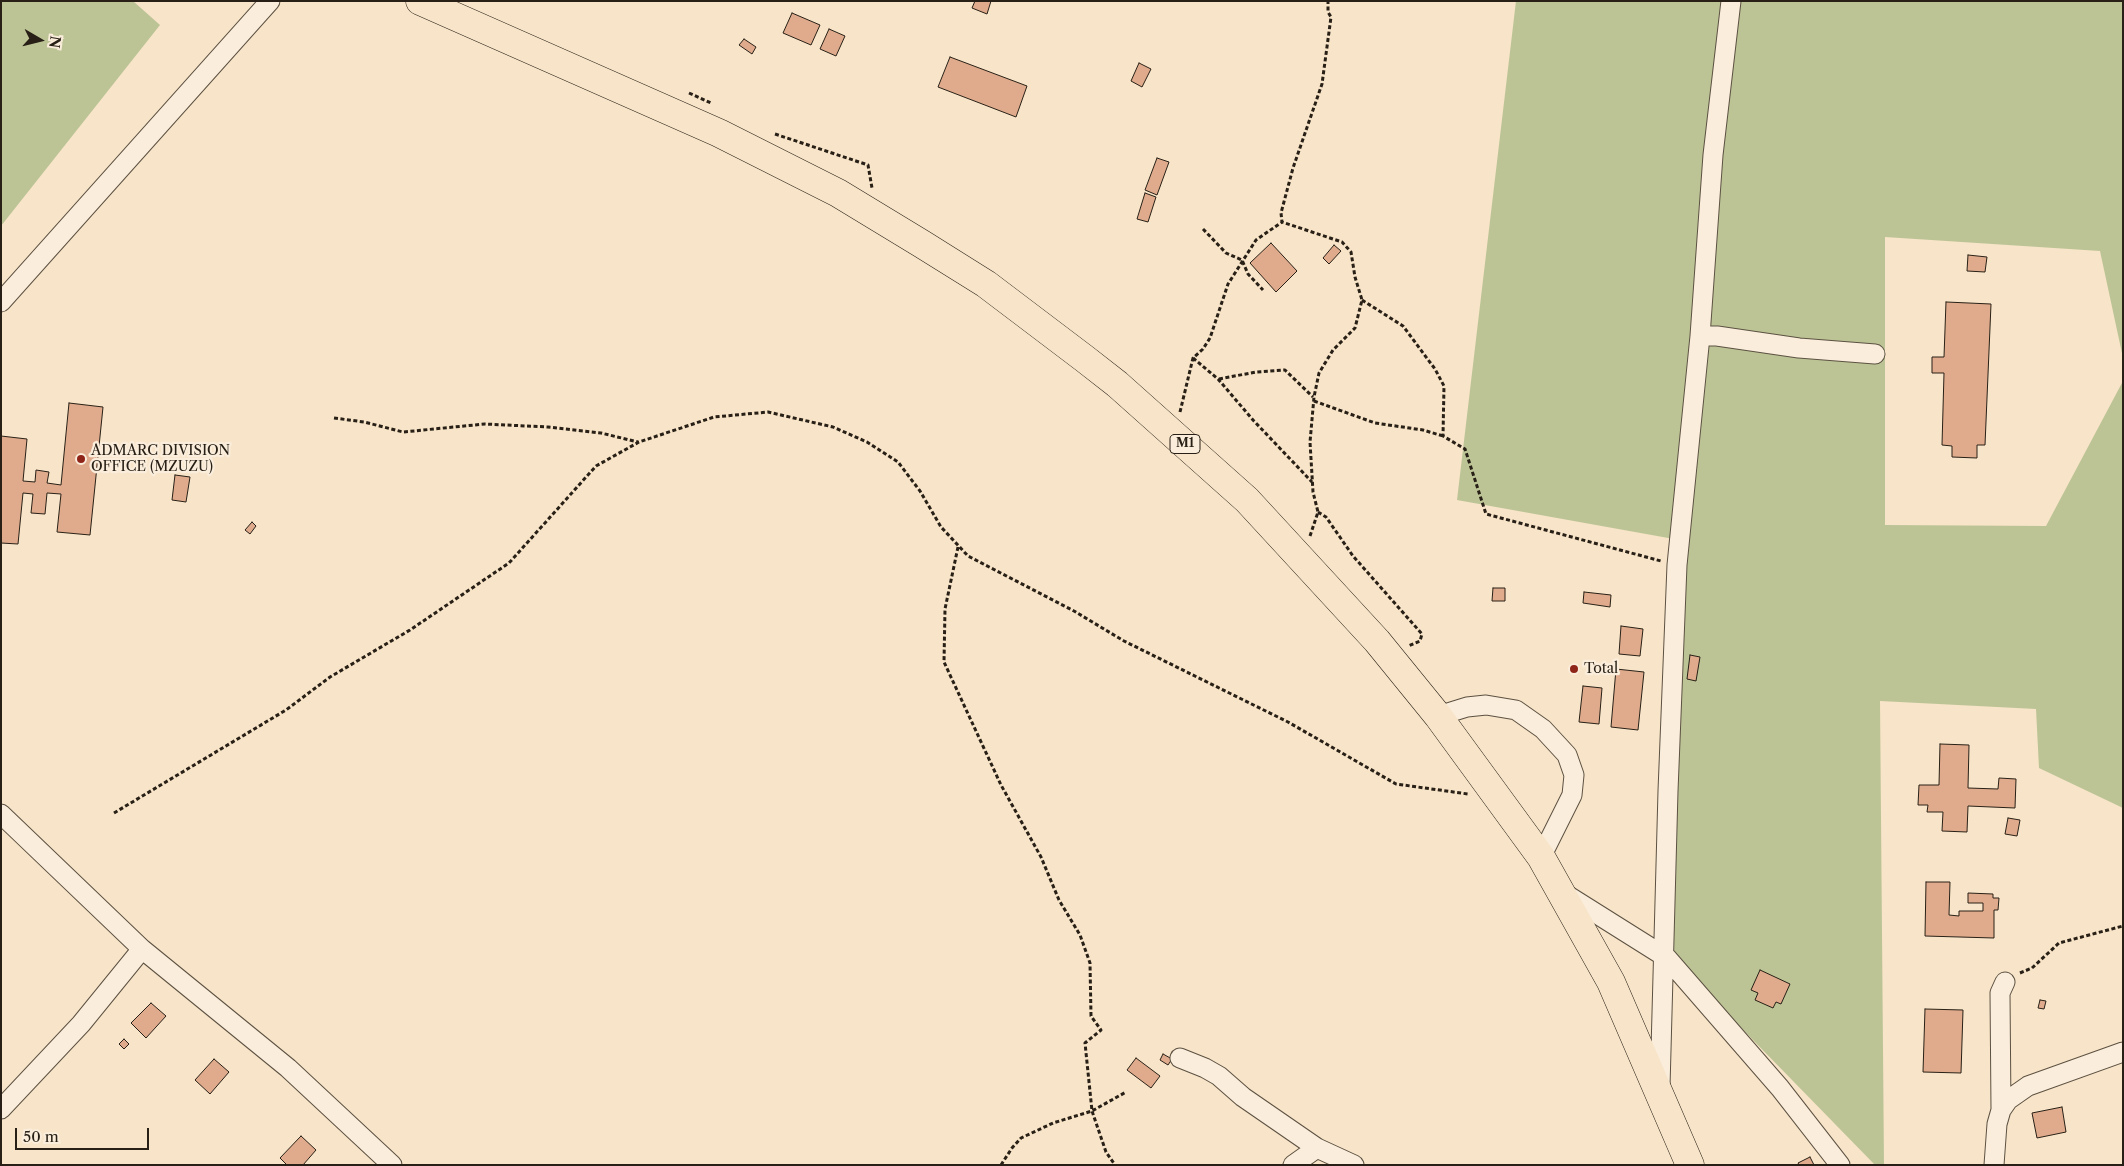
<!DOCTYPE html>
<html>
<head>
<meta charset="utf-8">
<style>
	body { margin:0 }
	#map { position:relative; width:2124px; height:1166px; overflow:hidden; background:#f8e4c8; font-family:"Libre Caslon Text",serif }
	canvas { display:block }
	.frame { position:absolute; inset:0; border:2px solid #282016; pointer-events:none }
	.north { position:absolute; left:15px; top:15px; width:50px; height:50px; -webkit-text-stroke:4px #faeddb; paint-order:stroke; rotate:98deg; font-size:14px; font-weight:700; line-height:20px; text-align:center; color:#282016 }
	.north::after { content:''; display:block; margin:auto; width:18px; height:22px; background:#282016; clip-path:polygon(50% 0,100% 100%,50% 72%,0 100%) }
	.scale { position:absolute; left:15px; top:1128px; width:134px; height:22px; box-sizing:border-box; border:2px solid #282016; border-top:0; padding-left:6px; font-size:15px; line-height:18px; white-space:nowrap; color:#282016; -webkit-text-stroke:4px #faeddb; paint-order:stroke }
</style>
</head>
<body>
<div id="map">
<canvas width="2124" height="1166"></canvas>
<div class="frame"></div>
<div class="north">N</div>
<div class="scale">50 m</div>
</div>
<script>
const context = document.querySelector('canvas').getContext('2d');
context.lineJoin = 'round';
function paint(path, color) { context.fillStyle = color; context.fill(path, 'evenodd'); }
const shape = rows => new Path2D(rows.map(r => 'M' + r).join(''));
function trace(path, color, width, dash) { context.strokeStyle = color; context.lineWidth = width; context.lineCap = dash ? 'butt' : 'round'; context.setLineDash(dash || []); context.stroke(path); }
function drawText(font, color, halo, rows, align = 'center') {
  context.font = font + ' "Libre Caslon Text",serif'; context.lineWidth = 4.5; context.setLineDash([]); context.textBaseline = 'middle'; context.strokeStyle = halo; context.fillStyle = color; for (const [text, x, y, turn = 0] of rows) {
    context.save(); context.translate(x, y); context.rotate((+turn || 0) * Math.PI / 180); context.textAlign = isNaN(turn) ? turn : align; if (halo) context.strokeText(text, 0, 0); context.fillText(text, 0, 0); context.restore();
  }
}
const green = shape([
	[1,1,133,1,160,25,1,226],
	[1516,1,2123,1,2123,358,2100,251,1885,237,1885,525,2046,526,2123,381,2123,808,2039,768,2036,709,1880,701,1884,1165,1875,1165,1670,955,1685,541,1457,500]
]);
const building = shape([
	[975,1,991,1,987,14,972,8,975,1],
	[792,13,820,25,811,45,783,33,792,13],
	[829,29,845,36,836,56,820,49,829,29],
	[744,39,756,47,752,54,739,45,744,39],
	[950,57,1027,86,1016,117,938,87,950,57],
	[1139,63,1151,69,1142,87,1131,81,1139,63],
	[1157,158,1169,162,1157,195,1145,190,1157,158],
	[1145,193,1156,197,1148,222,1137,219,1145,193],
	[1271,243,1297,271,1276,292,1250,263,1271,243],
	[1334,245,1341,251,1329,264,1323,258,1334,245],
	[1968,255,1987,257,1985,272,1967,271,1968,255],
	[1946,302,1991,304,1985,445,1977,445,1977,458,1952,457,1952,446,1942,445,1944,373,1932,373,1932,357,1944,357,1946,302],
	[69,403,103,407,90,535,57,532,61,494,47,493,45,514,31,513,33,494,23,493,18,544,1,543,1,436,27,439,23,481,35,482,36,470,49,472,47,483,61,485,69,403],
	[175,475,190,477,186,502,172,500,175,475],
	[252,522,256,526,250,534,245,530,252,522],
	[1493,588,1505,588,1505,601,1492,601,1493,588],
	[1584,592,1611,595,1610,607,1583,603,1584,592],
	[1621,626,1643,629,1640,656,1619,654,1621,626],
	[1690,655,1700,657,1696,681,1687,679,1690,655],
	[1616,669,1644,672,1638,730,1611,727,1616,669],
	[1583,686,1602,688,1599,724,1579,722,1583,686],
	[1940,744,1969,745,1968,788,1998,789,1999,778,2016,779,2015,808,1968,806,1967,832,1942,831,1943,812,1927,812,1928,805,1918,805,1919,785,1939,785,1940,744],
	[2008,818,2020,820,2017,836,2005,834,2008,818],
	[1926,882,1950,882,1949,915,1959,916,1959,911,1983,911,1983,903,1968,903,1968,893,1993,894,1993,898,1999,898,1998,910,1994,910,1994,938,1925,936,1926,882],
	[1760,970,1790,984,1781,1004,1776,1002,1773,1008,1755,1000,1758,993,1751,990,1760,970],
	[2040,1000,2046,1001,2044,1009,2038,1008,2040,1000],
	[151,1003,166,1016,146,1038,131,1023,151,1003],
	[1925,1009,1963,1010,1961,1073,1923,1072,1925,1009],
	[124,1039,129,1044,124,1049,119,1044,124,1039],
	[1163,1054,1172,1059,1168,1065,1160,1060,1163,1054],
	[1136,1058,1160,1076,1151,1088,1127,1070,1136,1058],
	[214,1059,229,1072,210,1094,195,1080,214,1059],
	[2062,1107,2066,1132,2037,1138,2032,1113,2062,1107],
	[301,1136,316,1150,303,1165,287,1165,280,1158,301,1136],
	[1810,1157,1814,1165,1799,1165,1798,1163,1810,1157]
]);
const path = shape([
	[689,93,711,103],
	[775,134,868,165,872,188],
	[1203,229,1226,253,1242,260,1248,274,1263,290],
	[1362,300,1403,326,1435,369,1444,386,1443,436,1465,449,1486,514,1661,561],
	[1193,358,1218,379,1253,420,1312,482],
	[1219,379,1256,372,1285,370,1313,397],
	[1314,401,1375,423,1423,430,1443,436],
	[1180,412,1193,358,1203,349,1210,338,1228,284,1256,240,1282,222],
	[334,418,364,422,403,432,485,424,548,427,601,433,638,442],
	[1318,512,1326,517,1353,556,1422,634,1420,641,1408,646],
	[1310,536,1318,512,1313,492,1310,442,1314,397,1319,373,1333,350,1355,328,1362,300,1355,277,1351,252,1342,242,1282,222,1281,213,1293,168,1322,84,1331,17,1328,12,1328,1],
	[958,547,945,609,944,662,1001,785,1041,857,1059,900,1080,935,1090,963,1091,1016,1101,1030,1085,1043,1092,1111,1106,1152,1115,1165],
	[114,813,286,710,330,677,410,630,509,563,596,466,639,442,714,417,768,412,833,427,867,442,898,462,920,491,941,527,968,556,1074,611,1124,641,1288,722,1396,784,1468,794],
	[2020,973,2032,968,2059,943,2123,926],
	[1001,1165,1012,1148,1021,1138,1053,1123,1092,1111,1126,1092]
]);
const minor = shape([
	[1,302,270,1],
	[1700,336,1713,155,1731,1],
	[1438,716,1467,707,1486,705,1516,710,1543,729,1567,755,1574,775,1572,795,1541,857],
	[1,814,142,949,81,1024,1,1109],
	[1562,892,1667,958,1780,1088,1840,1165],
	[142,949,288,1068,392,1165],
	[1180,1058,1205,1068,1219,1076,1243,1097,1317,1148],
	[1660,1087,1668,791,1677,565,1700,336,1717,336,1799,348,1875,354],
	[2001,1110,2000,993,2005,982],
	[1293,1165,1317,1148,1354,1165],
	[1994,1165,1997,1124,2001,1110,2008,1100,2028,1086,2123,1052]
]);
const highway = shape([
	[420,1,719,133,838,193,922,244,986,284,1085,359,1117,384,1247,500,1377,641,1438,716,1541,857,1611,982,1690,1165]
]);
const markers = [
	[81,459,5,"#8f2418"],
	[1574,669,5,"#8f2418"]
];
const shields = [
	[1185,444,30]
];
const shieldNames = [
	["M1",1185,444]
];
const poiNames = [
	["ADMARC DIVISION",91,451],
	["OFFICE (MZUZU)",91,467],
	["Total",1584,669]
];
paint(green, '#bcc496');
paint(building, '#dfab8c');
trace(building, '#282016', 1);
trace(minor, '#5c5142', 21);
trace(highway, '#282016', 29);
trace(path, '#282016', 3, [4, 2.5]);
trace(minor, '#faeddb', 19);
trace(highway, '#f8e4c8', 28);
for (const [x, y, r, color] of markers) { const dot = new Path2D(); dot.arc(x, y, r, 0, 2 * Math.PI); context.fillStyle = color; context.fill(dot); trace(dot, '#faeddb', 2); }
for (const [x, y, w] of shields) { const box = new Path2D(); box.roundRect(x - w / 2, y - 9.5, w, 19, 4); context.fillStyle = '#faeddb'; context.fill(box); trace(box, '#282016', 1); }
drawText('bold 12px', '#282016', null, shieldNames);
drawText('14px', '#282016', '#faeddb', poiNames, 'left');
</script>
</body>
</html>
